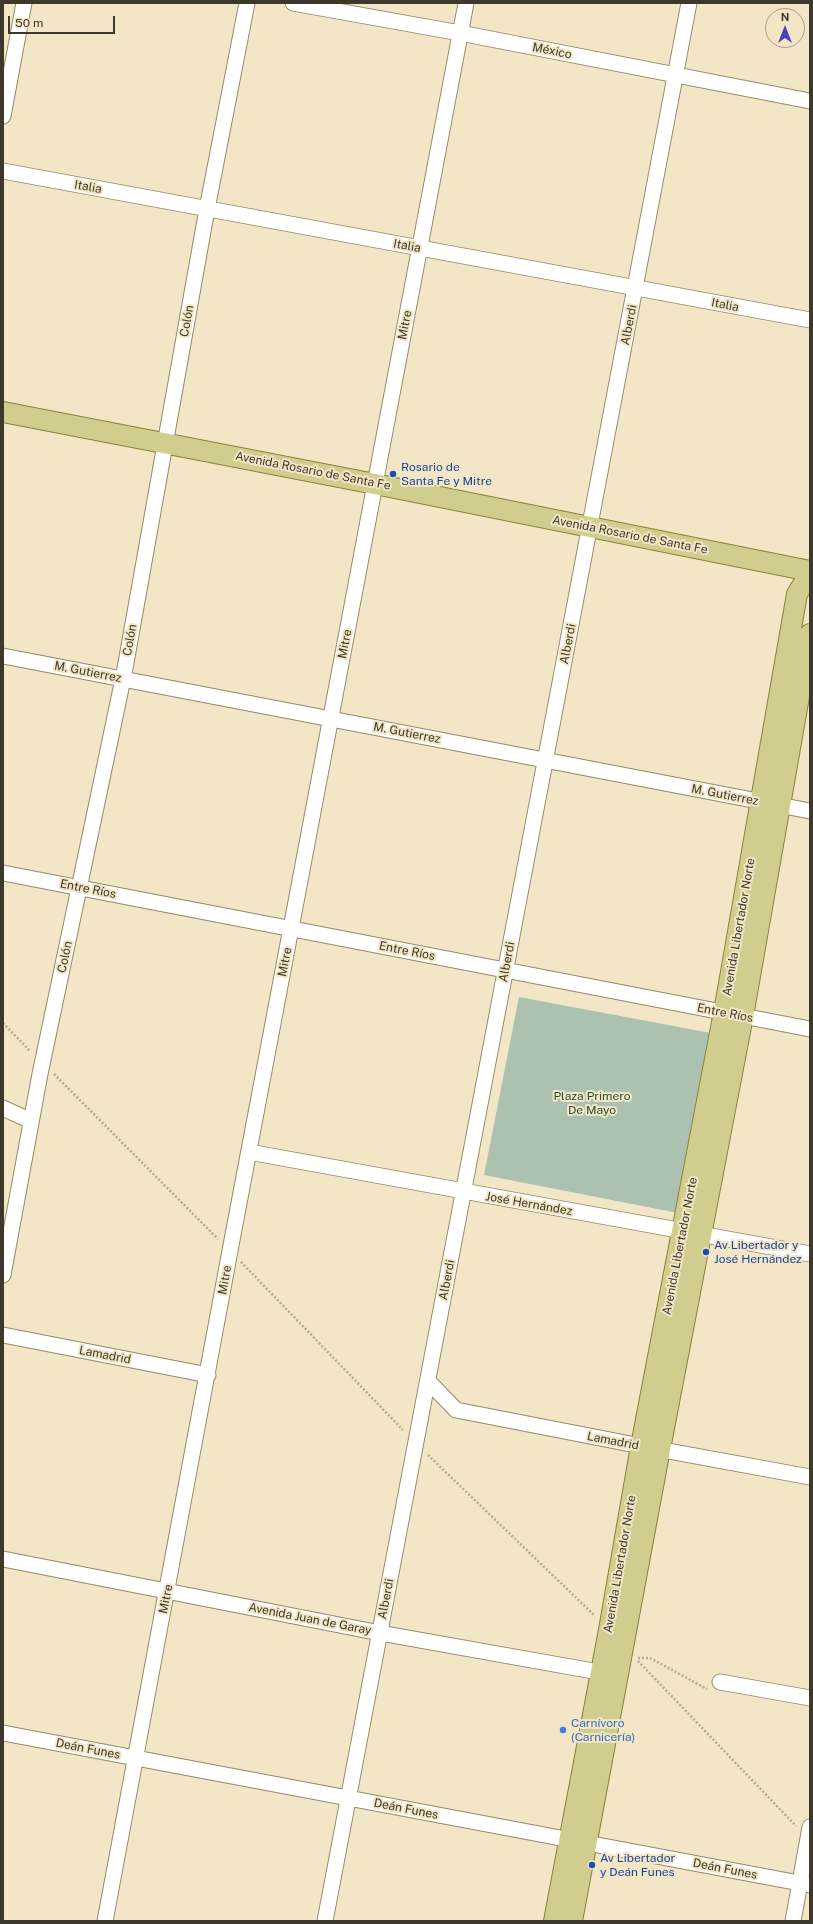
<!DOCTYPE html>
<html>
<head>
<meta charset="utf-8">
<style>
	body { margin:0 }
	#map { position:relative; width:813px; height:1924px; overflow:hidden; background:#f2e6c6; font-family:"Public Sans",sans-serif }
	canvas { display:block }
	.frame { position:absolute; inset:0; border:4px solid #3d382b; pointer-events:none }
	.north { position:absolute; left:765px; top:8px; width:40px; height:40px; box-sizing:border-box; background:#f2e6c6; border:1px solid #aaa088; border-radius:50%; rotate:0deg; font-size:11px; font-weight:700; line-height:16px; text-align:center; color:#3d382b }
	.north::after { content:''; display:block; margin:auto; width:14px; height:18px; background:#4c40b7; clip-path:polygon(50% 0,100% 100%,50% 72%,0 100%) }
	.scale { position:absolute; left:8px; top:16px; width:107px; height:18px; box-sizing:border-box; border:2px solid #3d382b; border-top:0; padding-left:5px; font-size:12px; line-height:14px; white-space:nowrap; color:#3d382b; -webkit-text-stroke:3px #f2e6c6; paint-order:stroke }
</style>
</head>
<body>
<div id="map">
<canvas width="813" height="1924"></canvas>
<div class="frame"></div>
<div class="north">N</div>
<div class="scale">50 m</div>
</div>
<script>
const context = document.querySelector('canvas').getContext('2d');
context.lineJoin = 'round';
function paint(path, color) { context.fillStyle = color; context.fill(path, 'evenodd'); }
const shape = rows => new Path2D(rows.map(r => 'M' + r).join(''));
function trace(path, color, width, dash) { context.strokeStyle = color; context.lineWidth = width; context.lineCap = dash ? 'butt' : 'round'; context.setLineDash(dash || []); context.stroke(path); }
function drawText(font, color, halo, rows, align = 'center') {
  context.font = font + ' "Public Sans",sans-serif'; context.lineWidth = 4; context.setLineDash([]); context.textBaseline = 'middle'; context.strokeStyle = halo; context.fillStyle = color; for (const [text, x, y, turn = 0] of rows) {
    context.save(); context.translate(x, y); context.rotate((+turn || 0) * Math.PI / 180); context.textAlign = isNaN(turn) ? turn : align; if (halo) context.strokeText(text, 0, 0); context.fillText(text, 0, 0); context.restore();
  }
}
const green = shape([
	[519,997,711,1033,678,1213,484,1175]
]);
const path = shape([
	[3,1023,30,1051],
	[54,1074,218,1239],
	[241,1262,403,1430],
	[428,1455,594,1615],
	[638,1658,650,1658,707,1689],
	[638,1661,796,1826]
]);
const minor = shape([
	[293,3,460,33,810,101],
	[3,116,24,3],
	[3,171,810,320],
	[3,656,810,811],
	[3,873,810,1029],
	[3,1108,31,1121],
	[249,1152,810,1254],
	[3,1275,40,1074,124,674,207,209,247,3],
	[3,1335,208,1375],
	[428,1381,456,1410,641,1446,810,1477],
	[3,1559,380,1633,610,1674],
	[720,1682,810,1698],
	[3,1733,810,1885],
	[105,1921,232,1240,466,3],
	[325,1921,689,3],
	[793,1921,810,1827]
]);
const major = shape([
	[3,412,375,484,810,571],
	[554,1921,609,1630,641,1446,724,1012,797,594,810,573],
	[572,1921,660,1449,743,1016,810,634]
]);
const markers = [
	[393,474,4,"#1a4fb4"],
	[706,1252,4,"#1a4fb4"],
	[563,1730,4,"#3f7fe0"],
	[592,1865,4,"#1a4fb4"]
];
const streetNames = [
	["México",552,51,11],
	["Italia",88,187,10],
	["Italia",407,246,10],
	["Italia",725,305,11],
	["Colón",187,321,-80],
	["Mitre",405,325,-79],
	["Alberdi",629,325,-79],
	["Avenida Rosario de Santa Fe",313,471,11],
	["Avenida Rosario de Santa Fe",630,535,11],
	["Colón",130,640,-80],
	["Mitre",345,644,-79],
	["Alberdi",568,644,-79],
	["M. Gutierrez",88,672,11],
	["M. Gutierrez",407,733,11],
	["M. Gutierrez",725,795,11],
	["Entre Ríos",88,889,11],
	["Avenida Libertador Norte",739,927,-80],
	["Entre Ríos",407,951,11],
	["Colón",65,957,-78],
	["Mitre",285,962,-79],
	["Alberdi",507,962,-79],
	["Entre Ríos",725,1013,11],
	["José Hernández",529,1204,10],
	["Avenida Libertador Norte",680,1246,-79],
	["Mitre",225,1280,-80],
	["Alberdi",447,1280,-79],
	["Lamadrid",105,1355,11],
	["Lamadrid",613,1441,11],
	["Avenida Libertador Norte",620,1564,-80],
	["Mitre",166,1599,-79],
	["Alberdi",386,1599,-79],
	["Avenida Juan de Garay",310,1619,11],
	["Deán Funes",88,1749,11],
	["Deán Funes",406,1809,11],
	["Deán Funes",725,1869,11]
];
const transitNames = [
	["Rosario de",401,467],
	["Santa Fe y Mitre",401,481],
	["Av Libertador y",714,1245],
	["José Hernández",714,1259],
	["Av Libertador",600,1858],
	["y Deán Funes",600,1872]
];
const parkNames = [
	["Plaza Primero",592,1096],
	["De Mayo",592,1110]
];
const shopNames = [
	["Carnívoro",571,1723],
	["(Carnicería)",571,1737]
];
paint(green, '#acc1b0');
trace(minor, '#948a6b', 17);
trace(major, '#88833a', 22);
trace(path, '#b5ab91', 2.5, [2, 2]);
trace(minor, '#fff', 15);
trace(major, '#d0cd8e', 20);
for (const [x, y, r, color] of markers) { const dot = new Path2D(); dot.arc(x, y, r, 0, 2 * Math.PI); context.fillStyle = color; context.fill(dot); trace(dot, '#f2e6c6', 1.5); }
drawText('12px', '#3d382b', '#f2e6c6', streetNames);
drawText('12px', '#164399', '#f2e6c6', transitNames, 'left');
drawText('12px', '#245030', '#f2e6c6', parkNames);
drawText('12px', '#366cbe', '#f2e6c6', shopNames, 'left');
</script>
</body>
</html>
